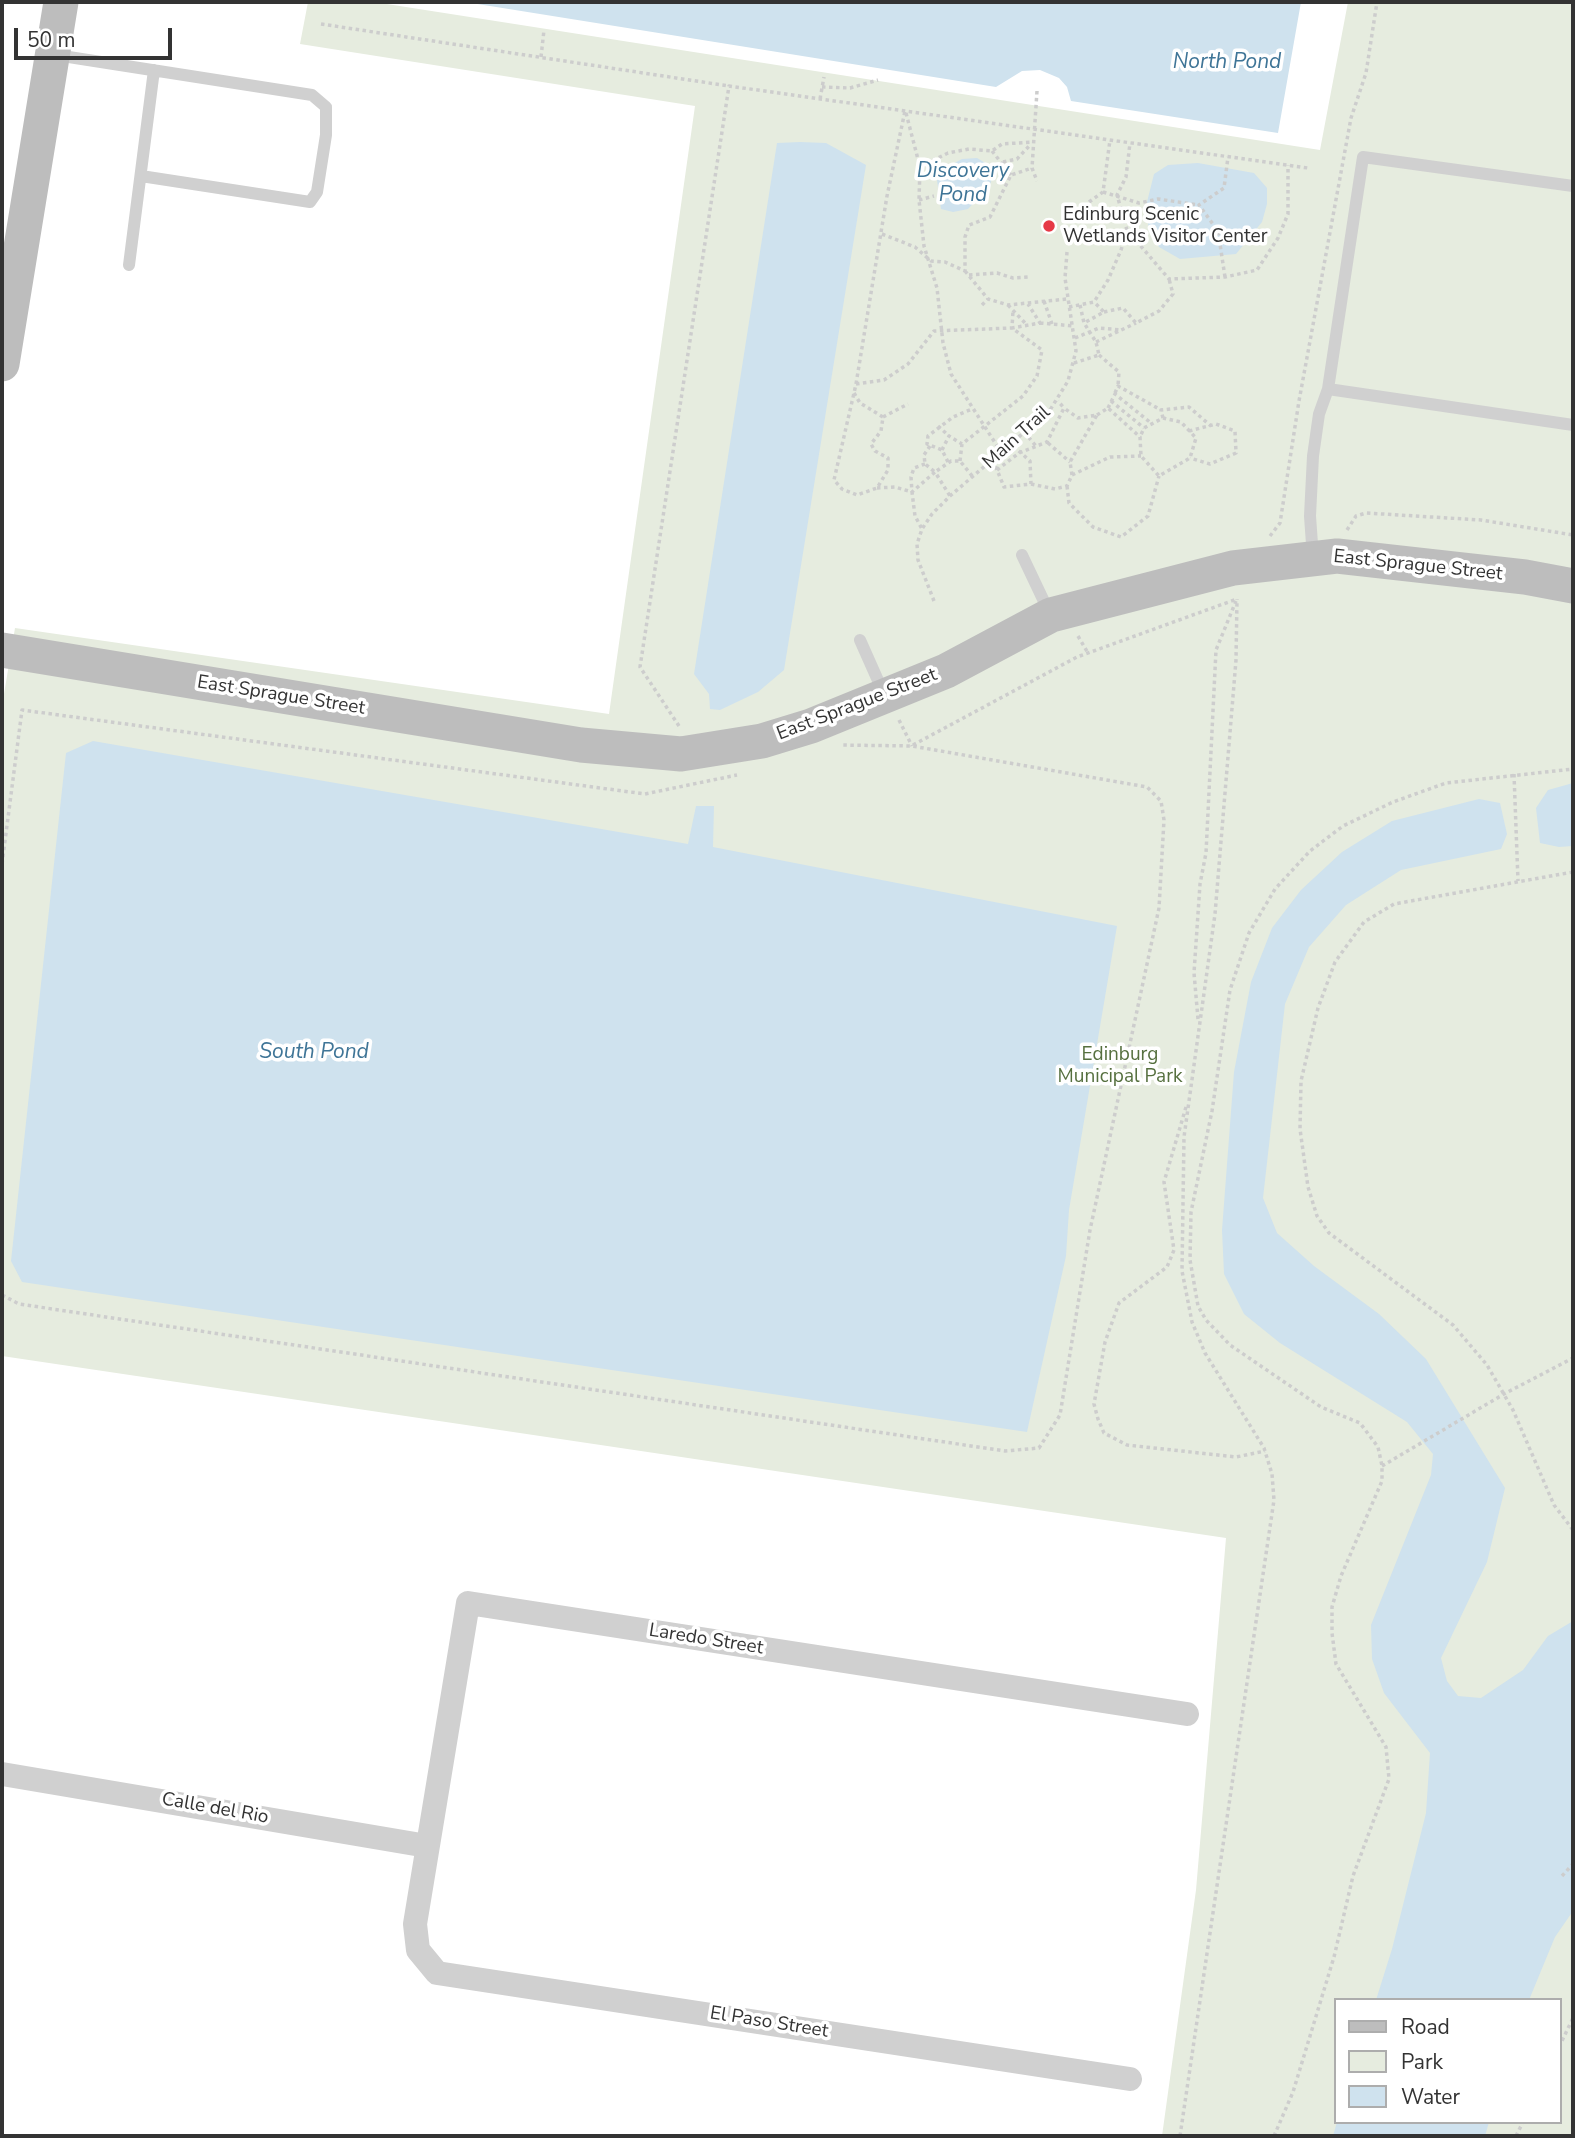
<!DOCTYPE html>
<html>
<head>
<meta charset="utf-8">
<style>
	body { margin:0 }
	#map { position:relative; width:1575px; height:2138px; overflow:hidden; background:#fff; font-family:"Nunito Sans",sans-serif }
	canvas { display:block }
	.frame { position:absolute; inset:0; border:4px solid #333; pointer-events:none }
	.legend { position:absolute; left:1334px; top:1998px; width:228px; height:126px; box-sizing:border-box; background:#fff; border:2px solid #adadad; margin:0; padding:9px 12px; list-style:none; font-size:21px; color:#333 }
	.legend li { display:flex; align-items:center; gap:14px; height:35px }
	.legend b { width:35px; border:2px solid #adadad }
	.scale { position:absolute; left:14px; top:28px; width:158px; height:32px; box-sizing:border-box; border:4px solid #333; border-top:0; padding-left:9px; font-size:21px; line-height:24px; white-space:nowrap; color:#333; -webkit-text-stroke:5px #fff; paint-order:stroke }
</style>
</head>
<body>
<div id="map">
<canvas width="1575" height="2138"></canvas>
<div class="frame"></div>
<ul class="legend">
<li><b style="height:9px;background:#bdbdbd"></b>Road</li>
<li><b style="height:19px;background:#e6ecdf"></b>Park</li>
<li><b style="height:19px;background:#cfe2ee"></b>Water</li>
</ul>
<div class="scale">50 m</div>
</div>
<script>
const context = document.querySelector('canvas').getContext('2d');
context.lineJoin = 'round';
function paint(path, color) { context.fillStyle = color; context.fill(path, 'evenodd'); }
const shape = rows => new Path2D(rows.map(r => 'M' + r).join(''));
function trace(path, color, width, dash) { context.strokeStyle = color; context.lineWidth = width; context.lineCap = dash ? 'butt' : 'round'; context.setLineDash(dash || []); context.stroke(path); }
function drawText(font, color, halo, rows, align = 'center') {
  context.font = font + ' "Nunito Sans",sans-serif'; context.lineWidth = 7; context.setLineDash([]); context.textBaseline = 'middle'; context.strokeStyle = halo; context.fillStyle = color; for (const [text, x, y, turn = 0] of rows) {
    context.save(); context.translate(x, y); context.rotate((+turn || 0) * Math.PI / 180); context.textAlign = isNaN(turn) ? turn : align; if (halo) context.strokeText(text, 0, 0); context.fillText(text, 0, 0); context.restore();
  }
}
const green = shape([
	[308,2,374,2,1320,150,1348,2,1573,2,1573,2136,1162,2136,1196,1890,1226,1538,2,1356,2,706,15,628,609,714,695,106,300,44],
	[1335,2000,1559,2000,1559,2122,1335,2122]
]);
const water = shape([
	[465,2,1301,2,1278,133,1071,101,1067,87,1059,78,1040,70,1022,71,996,87],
	[800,142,826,143,866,165,784,670,758,692,720,710,710,709,709,694,694,674,777,143],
	[977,158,987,164,993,174,990,185,968,209,953,212,941,209,937,180,947,167,962,159],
	[1198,163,1254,173,1267,188,1267,204,1262,222,1236,254,1180,259,1159,247,1149,231,1146,206,1154,174,1168,165],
	[93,741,688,844,696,806,714,806,713,847,1117,926,1069,1210,1066,1256,1027,1432,22,1282,11,1261,66,753],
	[1573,783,1573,846,1559,847,1540,843,1536,808,1548,790],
	[1479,799,1500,803,1507,834,1501,849,1401,870,1346,905,1309,947,1285,1004,1263,1198,1277,1233,1314,1266,1379,1314,1426,1359,1505,1488,1487,1562,1441,1658,1447,1681,1458,1696,1481,1698,1523,1670,1548,1636,1573,1621,1573,1911,1555,1937,1529,2000,1376,2000,1392,1949,1426,1813,1430,1753,1384,1693,1372,1659,1371,1625,1431,1475,1433,1454,1407,1422,1280,1343,1244,1314,1224,1274,1222,1230,1234,1072,1251,982,1272,928,1301,890,1342,852,1392,821],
	[1337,2122,1489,2122,1485,2136,1333,2136]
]);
const path = shape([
	[321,24,729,86],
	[541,57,544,30],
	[822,87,850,88,878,80],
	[1037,91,1032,168,1037,181],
	[820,99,824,77],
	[906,113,920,167,919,200,924,246,937,288,943,343,951,374,1001,452],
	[992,151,1011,175],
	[1003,162,1017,159,1031,144],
	[920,167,948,153,969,149,992,151,1002,144,1033,142],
	[1103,192,1139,203,1158,199,1199,205],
	[919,200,934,196],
	[1089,202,1103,192,1110,140],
	[1127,230,1169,279,1225,277,1257,270,1278,238,1288,214,1288,165],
	[882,234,915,247,931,261,945,262,965,271,965,237,969,225,990,217,1011,175,1032,168],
	[965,271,988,299,1008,305,1067,299],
	[969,275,997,273,1013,278,1029,277],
	[1225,277,1218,231,1199,205,1224,188,1228,157],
	[1044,301,1052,324],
	[982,305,988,299],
	[1008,305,1026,324],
	[1080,305,1084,323,1104,312,1094,302],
	[1069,307,1094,302,1108,280,1121,250,1127,230,1117,195,1126,177,1130,143],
	[1104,312,1123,308,1136,323,1159,311,1173,294,1169,279],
	[1040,323,1074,326],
	[1075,338,1099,328,1122,330],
	[1096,342,1136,323],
	[1099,355,1119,372,1118,386],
	[1074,363,1099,355,1096,342,1084,323],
	[856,384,884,380,908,364,934,331,1012,328,1013,311],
	[854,393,860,403,883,417,881,431,871,444,875,451,888,458,888,470,877,488,857,495,842,489,834,480,854,393,856,384,887,196,905,111],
	[1115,393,1118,386,1161,410],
	[1111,401,1144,428],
	[1108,408,1115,394,1151,423],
	[1097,415,1108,408,1140,437,1141,456,1159,476,1190,458,1196,438,1181,422,1163,418,1144,428,1140,437],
	[883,417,908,404],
	[1163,418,1161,410,1189,407,1211,426],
	[938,426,949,436],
	[1189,431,1216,424,1235,431,1236,453,1210,464,1190,458],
	[1024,432,1036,446],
	[1048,443,1070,462],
	[930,446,924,455,925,464,935,472,951,461,960,461,973,477],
	[942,450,949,436,962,444],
	[993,460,1004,487,1031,484,1030,461,1011,444],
	[960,461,962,444,1023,396,1037,376,1042,350,1012,328,1040,323,1028,304],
	[948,462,942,450,927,444,928,436,953,417,972,409],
	[925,464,914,468,911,477,912,492,935,472,950,496],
	[997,470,1019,453,1047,442,1064,408,1058,401],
	[1072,475,1110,457,1141,456],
	[1031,484,1055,489,1067,486,1072,475,1070,462,1097,415,1078,418,1064,408],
	[1067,486,1069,503,1093,527,1121,537,1148,516,1159,476],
	[877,488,895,487,912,492,915,516,922,529],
	[1347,530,1356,516,1366,513,1481,520,1573,535],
	[1270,536,1280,523,1299,401,1351,118,1366,73,1377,2],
	[934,601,918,560,917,544,922,529,932,514,950,496,1050,410,1068,381,1076,351,1065,278,1067,252],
	[1078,636,1088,653],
	[899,720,912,746],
	[679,726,640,667,729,86,1308,168],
	[913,745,1077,657,1237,599],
	[1514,774,1518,881],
	[2,864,22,710,645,794,737,775],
	[1573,872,1394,904,1364,922,1335,962,1318,1008,1301,1081,1300,1129,1308,1187,1317,1216,1329,1233,1453,1325,1487,1365,1513,1410,1554,1505,1573,1530],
	[1198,1019,1194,973,1200,884,1206,853,1216,650,1236,601],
	[1186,1107,1164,1182,1174,1250,1167,1267,1119,1303,1105,1342,1094,1404,1098,1419,1104,1433,1127,1445,1236,1457,1265,1451],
	[2,1295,19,1304,1005,1451,1039,1448,1060,1415,1090,1230,1159,908,1164,820,1161,801,1147,787,912,746,841,745],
	[1382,1466,1504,1394,1573,1358],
	[1562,1876,1573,1864],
	[1559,2047,1573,2018],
	[1180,2136,1274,1500,1272,1474,1264,1448,1205,1353,1192,1322,1182,1271,1184,1137,1215,914,1236,660,1237,599],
	[1274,2136,1293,2092,1334,1957,1353,1876,1389,1779,1386,1747,1336,1664,1332,1633,1332,1607,1341,1576,1382,1481,1382,1466,1378,1447,1360,1423,1321,1407,1230,1345,1206,1320,1198,1306,1190,1260,1191,1212,1212,1111,1230,990,1249,933,1275,889,1310,851,1343,826,1393,802,1446,783,1573,769],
	[1516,2136,1523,2122]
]);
const lane = shape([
	[56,55,312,95,326,107,326,135,317,192,310,202,141,176],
	[1573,186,1363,157,1328,389,1573,425],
	[129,265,154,70],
	[1022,555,1049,612],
	[1313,558,1310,516,1313,456,1319,414,1328,389],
	[860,640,884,694]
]);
const street = shape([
	[2,1774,427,1846],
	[1130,2079,437,1973,418,1950,415,1924,468,1603,1187,1714]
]);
const secondary = shape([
	[2,364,61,2],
	[2,650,581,745,681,754,762,741,811,726,946,671,1051,615,1233,568,1337,556,1525,577,1573,586]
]);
const markers = [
	[1049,226,7,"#e63946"]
];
const poiNames = [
	["Edinburg Scenic",1063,215],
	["Wetlands Visitor Center",1063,237]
];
const streetNames = [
	["Main Trail",1017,438,-42],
	["East Sprague Street",1418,566,6],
	["East Sprague Street",281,696,9],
	["East Sprague Street",857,705,-21],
	["Laredo Street",706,1640,9],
	["Calle del Rio",215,1809,10],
	["El Paso Street",769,2023,9]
];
const parkNames = [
	["Edinburg",1120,1055],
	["Municipal Park",1120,1077]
];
const waterNames = [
	["North Pond",1227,63],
	["Discovery",963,172],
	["Pond",963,196],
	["South Pond",314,1053]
];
paint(green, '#e6ecdf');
paint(water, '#cfe2ee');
trace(path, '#cdcdcd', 3.5, [3.5, 3.5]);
trace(lane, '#d0d0d0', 12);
trace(street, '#d0d0d0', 24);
trace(secondary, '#bdbdbd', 35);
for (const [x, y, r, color] of markers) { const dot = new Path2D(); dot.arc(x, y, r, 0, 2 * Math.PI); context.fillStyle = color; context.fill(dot); trace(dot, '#fff', 2.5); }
drawText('19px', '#333', '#fff', poiNames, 'left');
drawText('19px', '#333', '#fff', streetNames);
drawText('19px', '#56703f', '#fff', parkNames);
drawText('italic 21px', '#3f7597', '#fff', waterNames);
</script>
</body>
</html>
